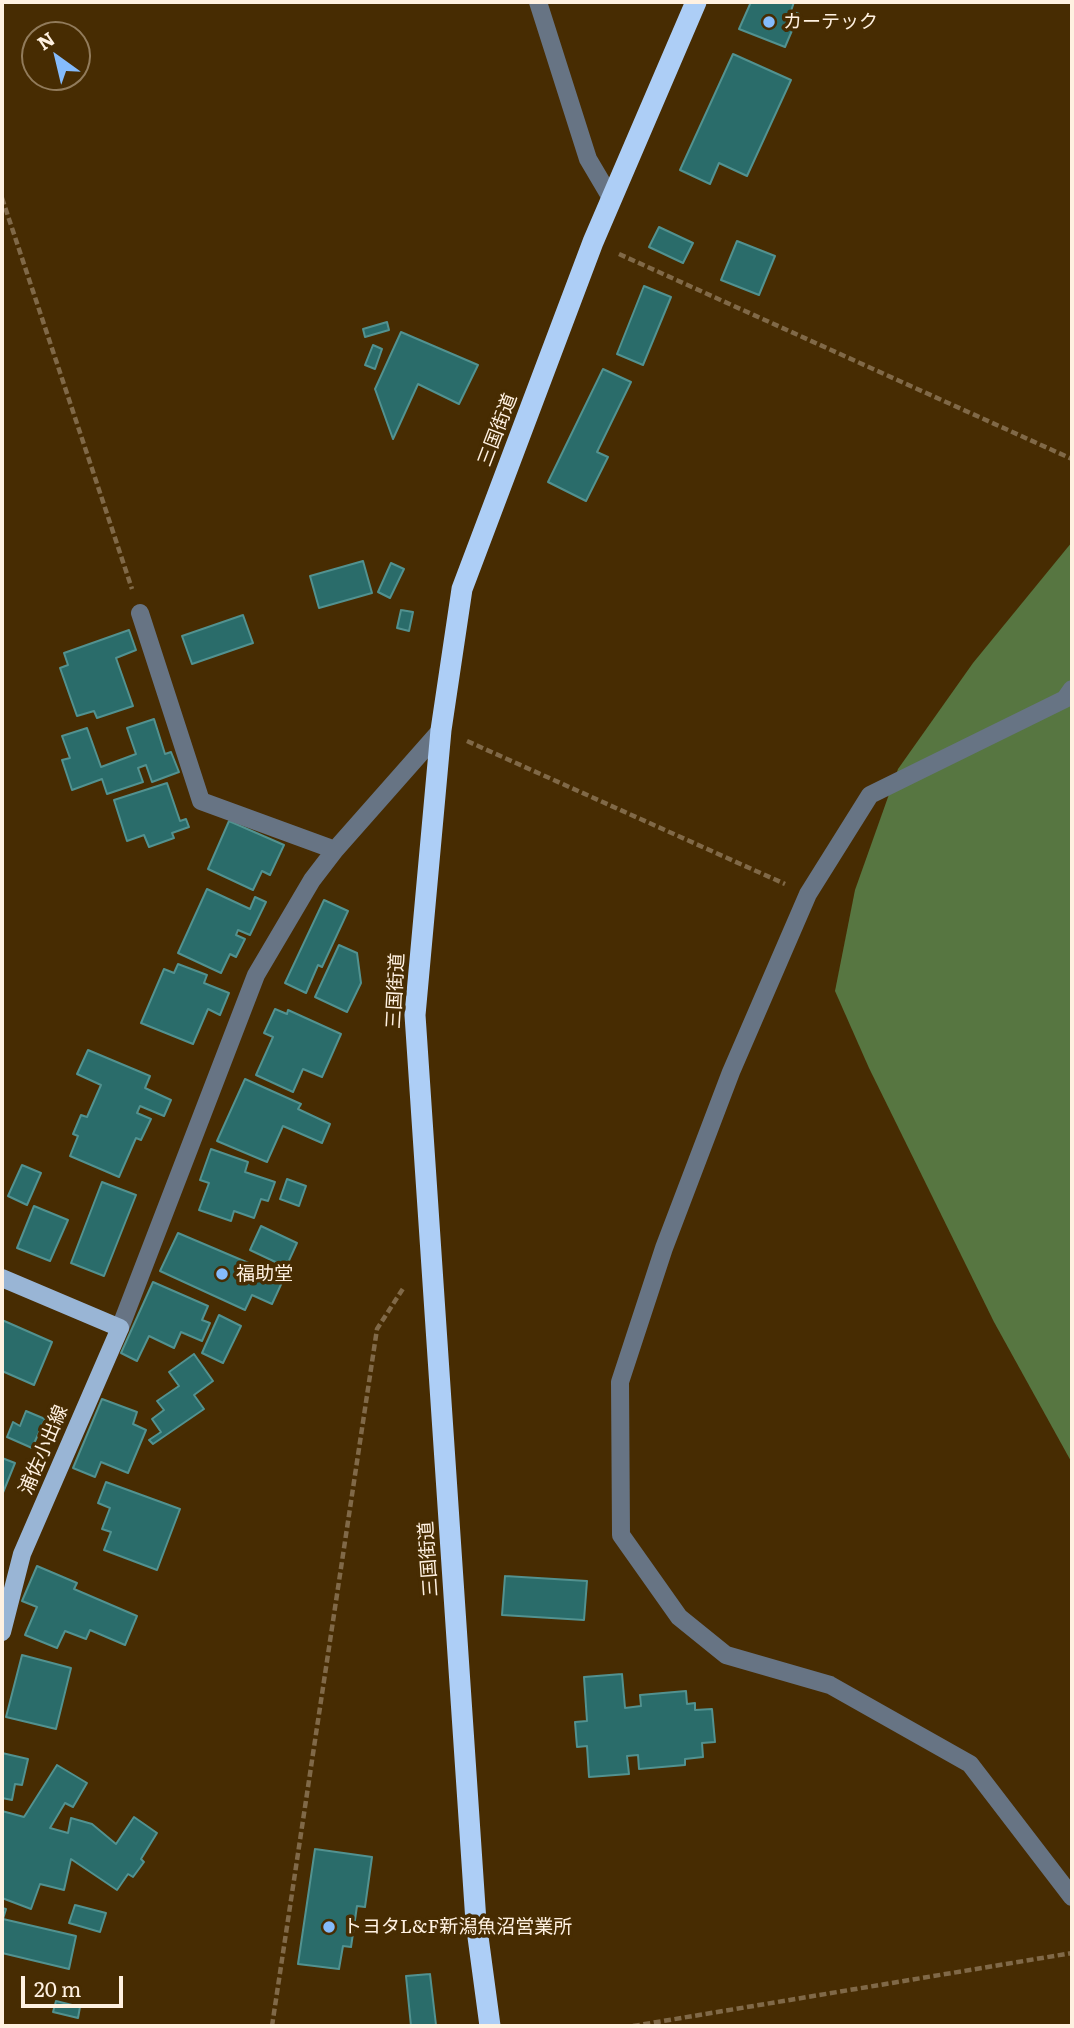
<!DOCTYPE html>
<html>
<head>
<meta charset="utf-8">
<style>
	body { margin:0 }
	#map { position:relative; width:1074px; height:2028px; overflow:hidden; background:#472c02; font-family:Literata,serif }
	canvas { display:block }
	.frame { position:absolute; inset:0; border:4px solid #fff1e1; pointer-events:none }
	.north { position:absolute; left:21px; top:21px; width:70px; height:70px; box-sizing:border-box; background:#472c02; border:2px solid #917b5b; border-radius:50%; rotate:326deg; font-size:19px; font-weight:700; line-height:28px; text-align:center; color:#fff1e1 }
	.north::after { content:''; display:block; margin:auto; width:24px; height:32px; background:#85bbfb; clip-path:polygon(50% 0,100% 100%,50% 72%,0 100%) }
	.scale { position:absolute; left:21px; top:1976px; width:102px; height:32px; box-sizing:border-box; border:4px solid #fff1e1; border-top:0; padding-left:9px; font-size:21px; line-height:24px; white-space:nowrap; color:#fff1e1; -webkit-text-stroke:5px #472c02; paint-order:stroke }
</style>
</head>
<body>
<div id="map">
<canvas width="1074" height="2028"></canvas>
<div class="frame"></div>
<div class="north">N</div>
<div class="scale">20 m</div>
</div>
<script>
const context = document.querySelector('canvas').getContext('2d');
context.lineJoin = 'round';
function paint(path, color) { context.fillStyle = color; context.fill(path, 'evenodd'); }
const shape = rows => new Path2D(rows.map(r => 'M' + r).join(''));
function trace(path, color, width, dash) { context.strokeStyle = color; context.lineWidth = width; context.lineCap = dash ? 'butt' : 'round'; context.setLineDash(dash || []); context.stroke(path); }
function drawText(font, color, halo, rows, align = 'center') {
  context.font = font + ' Literata,"Noto Sans JP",serif'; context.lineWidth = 7; context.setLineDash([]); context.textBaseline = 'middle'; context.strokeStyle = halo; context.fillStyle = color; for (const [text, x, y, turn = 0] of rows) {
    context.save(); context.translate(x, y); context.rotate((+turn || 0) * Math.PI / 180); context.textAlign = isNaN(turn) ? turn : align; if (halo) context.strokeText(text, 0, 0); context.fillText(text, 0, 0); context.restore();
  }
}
const forest = shape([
	[1072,542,1072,1463,994,1322,869,1068,835,991,855,890,898,769,973,663]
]);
const building = shape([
	[751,2,794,2,791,11,799,14,785,47,739,29,751,2],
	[733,54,791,80,747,176,719,163,710,184,680,170,733,54],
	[659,227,693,243,683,263,649,247,659,227],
	[737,241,775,256,759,295,721,280,737,241],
	[644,286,671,297,643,365,617,354,644,286],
	[387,322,389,330,365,337,363,329,387,322],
	[401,332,478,365,459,404,418,384,393,439,375,389,401,332],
	[373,345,382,349,375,369,365,365,373,345],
	[603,369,631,382,597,452,608,457,586,501,548,482,603,369],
	[363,561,372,593,319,608,310,576,363,561],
	[391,563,404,569,390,598,378,592,391,563],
	[401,610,413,612,409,631,397,628,401,610],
	[243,615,253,643,192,664,182,636,243,615],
	[129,630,136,650,116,658,133,706,97,718,94,711,77,716,60,668,68,665,64,653,129,630],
	[154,719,165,754,171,752,179,772,152,782,146,765,138,768,143,782,107,794,102,779,72,790,62,760,70,758,62,736,87,728,101,767,136,754,127,728,154,719],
	[167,783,180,821,186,819,189,827,172,833,174,838,149,847,144,835,127,841,114,800,167,783],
	[229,821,284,845,270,875,262,871,253,890,208,869,229,821],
	[207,889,250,909,255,897,266,902,250,935,238,930,236,935,245,939,236,957,230,954,221,973,178,953,207,889],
	[324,900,348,911,322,967,318,965,306,993,285,983,324,900],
	[339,945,357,953,361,983,347,1012,315,997,339,945],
	[178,964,207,975,204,983,229,993,220,1015,208,1009,193,1044,141,1023,164,969,174,973,178,964],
	[275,1009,287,1014,288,1010,341,1034,322,1077,303,1069,293,1092,256,1075,273,1037,264,1033,275,1009],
	[88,1050,150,1076,145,1088,171,1100,164,1116,140,1106,137,1113,151,1119,141,1140,136,1138,119,1177,70,1156,78,1136,73,1134,81,1115,87,1117,101,1085,77,1074,88,1050],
	[245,1079,301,1104,298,1109,330,1124,322,1143,283,1126,267,1162,217,1141,245,1079],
	[211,1149,248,1162,245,1172,275,1182,268,1201,261,1199,254,1218,234,1211,231,1221,199,1210,209,1183,200,1180,211,1149],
	[22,1165,41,1173,27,1205,8,1196,22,1165],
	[287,1179,306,1186,299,1206,280,1199,287,1179],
	[102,1182,136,1195,104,1276,71,1263,102,1182],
	[34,1206,68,1220,50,1261,17,1248,34,1206],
	[261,1226,297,1243,286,1267,250,1250,261,1226],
	[178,1233,284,1278,272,1304,252,1295,245,1310,160,1271,178,1233],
	[153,1282,208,1306,202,1320,210,1323,202,1341,181,1332,174,1348,149,1336,137,1361,121,1353,153,1282],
	[219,1315,241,1326,223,1363,202,1353,219,1315],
	[2,1320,52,1342,34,1385,2,1371,2,1320],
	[194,1354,213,1381,194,1395,204,1409,153,1444,149,1440,161,1432,152,1419,164,1410,157,1401,179,1386,169,1372,194,1354],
	[102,1399,137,1412,133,1424,146,1430,128,1473,101,1462,95,1477,73,1468,102,1399],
	[26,1411,45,1419,32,1448,7,1437,13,1422,20,1426,26,1411],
	[2,1458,15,1463,2,1495,2,1458],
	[106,1482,180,1509,157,1570,104,1550,111,1532,102,1529,110,1508,98,1503,106,1482],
	[37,1566,77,1583,74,1589,137,1616,125,1645,90,1630,86,1639,65,1631,57,1648,25,1635,37,1607,22,1601,37,1566],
	[505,1576,587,1581,584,1620,502,1615,505,1576],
	[22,1655,71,1668,56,1729,6,1717,22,1655],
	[622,1674,625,1708,641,1706,640,1695,686,1691,687,1704,695,1703,695,1710,712,1709,715,1742,702,1743,703,1757,685,1759,685,1765,639,1769,638,1755,627,1756,629,1774,589,1777,587,1746,577,1747,575,1722,587,1721,584,1677,622,1674],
	[2,1753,28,1759,22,1785,15,1784,12,1800,2,1798,2,1753],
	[57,1765,87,1783,73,1807,65,1803,50,1828,68,1833,71,1818,92,1824,116,1844,134,1817,157,1833,141,1859,144,1862,133,1877,128,1874,117,1890,71,1859,64,1890,40,1884,31,1909,2,1898,2,1811,24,1817,57,1765],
	[315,1849,372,1857,365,1907,357,1906,351,1947,343,1946,339,1969,298,1964,315,1849],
	[75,1905,106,1913,100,1932,69,1923,75,1905],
	[2,1908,6,1909,3,1919,76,1936,69,1969,2,1953,2,1908],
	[430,1974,436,2025,411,2026,406,1976,430,1974],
	[56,2001,80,2007,78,2018,53,2012,56,2001]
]);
const path = shape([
	[2,198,132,589],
	[619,254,1072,459],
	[467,741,785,884],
	[272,2026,377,1329,404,1287],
	[633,2026,1072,1953]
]);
const minor = shape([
	[538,2,588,159,611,198],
	[140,613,201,801,335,850],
	[1072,689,1065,699,870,795,808,894,731,1072,664,1248,620,1382,621,1535,679,1617,726,1655,830,1685,970,1764,1072,1897],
	[120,1328,256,975,312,880,335,850,441,730]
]);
const major = shape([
	[2,1278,120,1328,22,1554,2,1632]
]);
const highway = shape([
	[490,2026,476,1922,415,1015,441,730,462,589,593,242,696,2]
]);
const markers = [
	[769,22,7,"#85bbfb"],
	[222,1274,7,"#85bbfb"],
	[329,1927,7,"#85bbfb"]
];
const poiNames = [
	["カーテック",783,22],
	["福助堂",236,1274],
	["トヨタL&F新潟魚沼営業所",343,1927]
];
const streetNames = [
	["三国街道",498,430,-69],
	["三国街道",396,991,-87],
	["浦佐小出線",44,1450,-67],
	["三国街道",429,1559,-94]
];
paint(forest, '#577641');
paint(building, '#2a6c6a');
trace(building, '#529290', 2);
trace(path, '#806948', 4.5, [7, 3.5]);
trace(minor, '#677484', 18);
trace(major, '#99b5d5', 18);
trace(highway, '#adcef6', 21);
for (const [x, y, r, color] of markers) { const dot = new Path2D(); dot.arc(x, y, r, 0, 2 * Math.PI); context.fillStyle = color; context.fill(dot); trace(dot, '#472c02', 2.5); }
drawText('19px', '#fff1e1', '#472c02', poiNames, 'left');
drawText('19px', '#fff1e1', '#472c02', streetNames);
</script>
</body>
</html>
